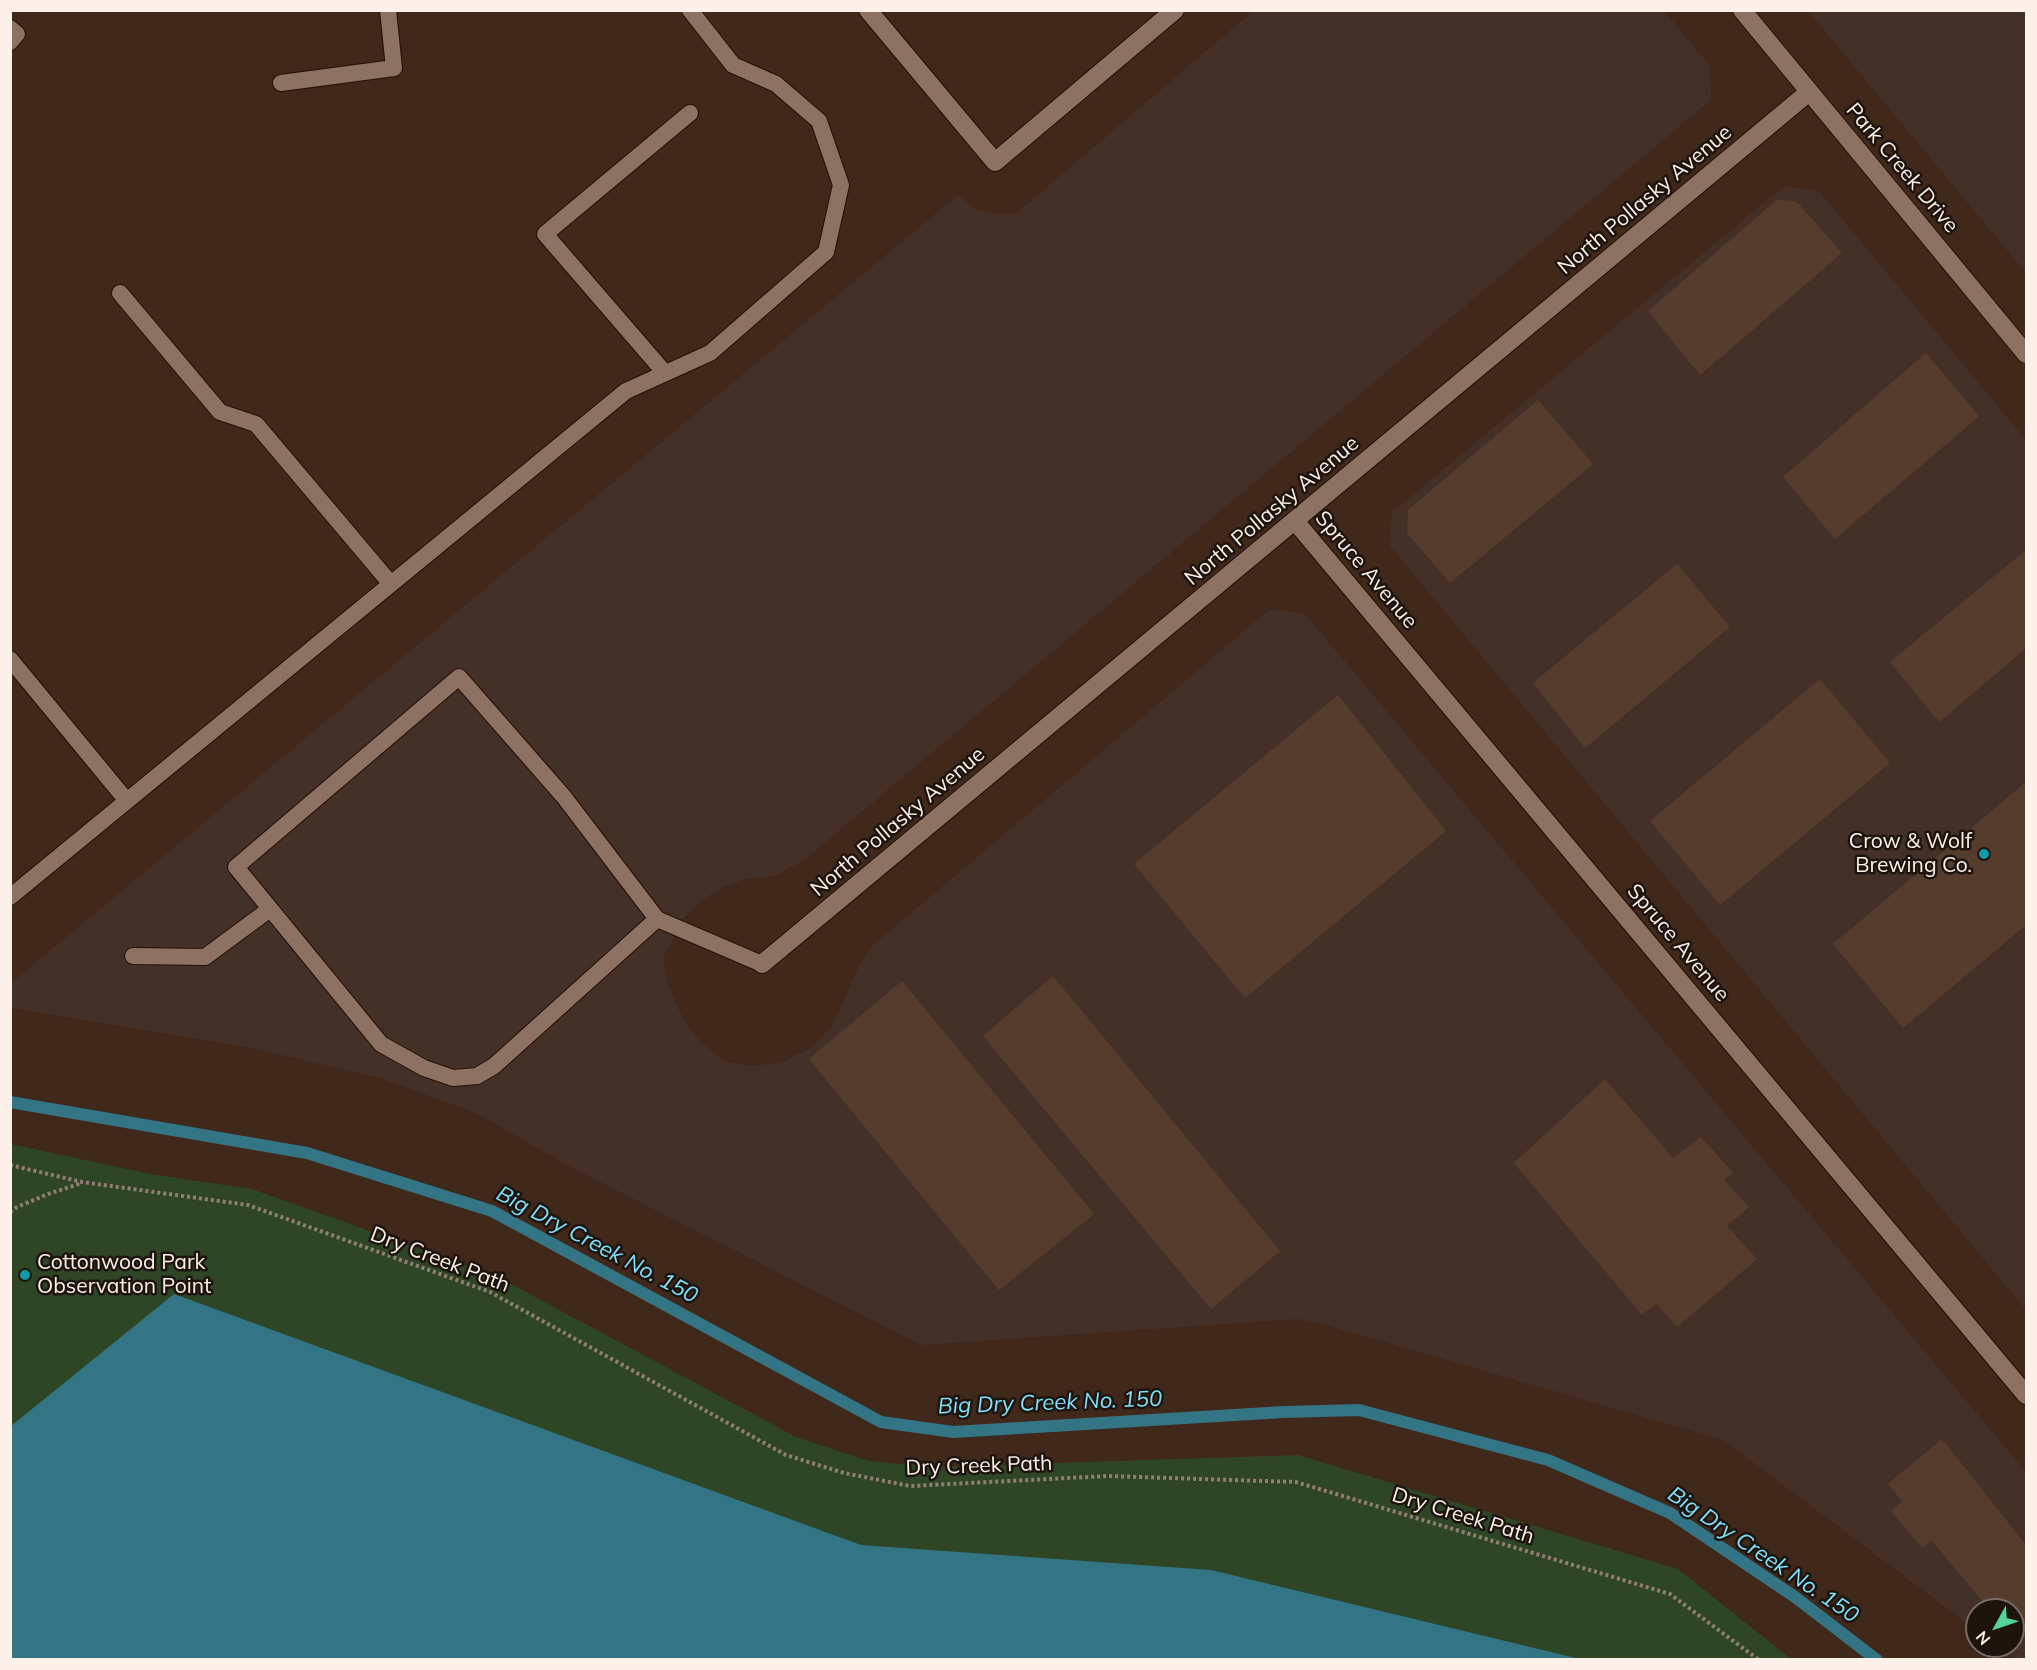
<!DOCTYPE html>
<html>
<head>
<meta charset="utf-8">
<style>
	body { margin:0 }
	#map { position:relative; width:2037px; height:1670px; overflow:hidden; background:#40281b; font-family:Mulish,sans-serif }
	canvas { display:block }
	.frame { position:absolute; inset:0; border:12px solid #fdf0e9; pointer-events:none }
	.north { position:absolute; left:1965px; top:1598px; width:60px; height:60px; box-sizing:border-box; background:#1e140e; border:2px solid #776c66; border-radius:50%; rotate:230deg; font-size:16px; font-weight:700; line-height:24px; text-align:center; color:#fdf0e9 }
	.north::after { content:''; display:block; margin:auto; width:21px; height:27px; background:#54d396; clip-path:polygon(50% 0,100% 100%,50% 72%,0 100%) }
</style>
</head>
<body>
<div id="map">
<canvas width="2037" height="1670"></canvas>
<div class="frame"></div>
<div class="north">N</div>
</div>
<script>
const context = document.querySelector('canvas').getContext('2d');
context.lineJoin = 'round';
function paint(path, color) { context.fillStyle = color; context.fill(path, 'evenodd'); }
const shape = rows => new Path2D(rows.map(r => 'M' + r).join(''));
function trace(path, color, width, dash) { context.strokeStyle = color; context.lineWidth = width; context.lineCap = dash ? 'butt' : 'round'; context.setLineDash(dash || []); context.stroke(path); }
function drawText(font, color, halo, rows, align = 'center') {
  context.font = font + ' Mulish,sans-serif'; context.lineWidth = 5; context.setLineDash([]); context.textBaseline = 'middle'; context.strokeStyle = halo; context.fillStyle = color; for (const [text, x, y, turn = 0] of rows) {
    context.save(); context.translate(x, y); context.rotate((+turn || 0) * Math.PI / 180); context.textAlign = isNaN(turn) ? turn : align; if (halo) context.strokeText(text, 0, 0); context.fillText(text, 0, 0); context.restore();
  }
}
const commercial = shape([
	[1253,11,1664,11,1710,66,1711,100,810,855,794,866,774,876,744,879,721,888,701,901,682,921,663,958,667,981,679,1010,689,1028,701,1042,724,1061,754,1066,782,1062,808,1049,831,1028,858,968,872,946,1270,609,1305,614,2026,1472,2026,1659,2015,1659,1998,1646,2013,1646,2013,1610,1977,1610,1977,1631,1723,1440,1319,1323,1298,1319,921,1345,563,1163,476,1113,380,1078,256,1049,11,1008,10,984,958,195,973,208,993,214,1013,214,1032,200],
	[1808,11,2026,11,2026,273],
	[1784,186,1819,191,2026,440,2026,1310,1390,546,1392,512]
]);
const green = shape([
	[11,1144,150,1174,252,1189,496,1276,796,1437,869,1461,934,1467,1298,1455,1678,1569,1791,1659,11,1660]
]);
const water = shape([
	[174,1294,861,1545,1211,1570,1580,1659,11,1659,11,1426]
]);
const stream = shape([
	[10,1102,307,1153,492,1211,881,1422,953,1432,1284,1412,1359,1410,1548,1460,1670,1513,1795,1597,1877,1660]
]);
const building = shape([
	[1777,200,1796,201,1842,253,1700,375,1648,311],
	[1926,353,1979,416,1835,539,1783,477],
	[1538,400,1593,464,1450,583,1407,533,1408,510],
	[2026,550,2026,648,1939,722,1890,662],
	[1677,564,1730,627,1585,748,1533,683],
	[1820,679,1890,763,1720,905,1650,821],
	[1338,695,1446,831,1245,998,1134,864],
	[2026,782,2026,925,1903,1028,1833,944],
	[1053,976,1280,1251,1211,1309,983,1036],
	[902,981,1094,1214,999,1290,809,1059],
	[1605,1079,1673,1158,1701,1137,1733,1173,1724,1180,1749,1207,1727,1226,1757,1259,1677,1327,1656,1303,1642,1315,1514,1163],
	[1942,1439,2026,1545,2026,1640,2013,1624,2013,1610,1990,1610,1931,1540,1922,1548,1891,1511,1902,1501,1888,1484]
]);
const path = shape([
	[10,1165,82,1182,248,1205,490,1292,786,1455,844,1473,910,1486,1108,1476,1296,1482,1670,1594,1759,1660],
	[10,1212,17,1207,48,1194,82,1183]
]);
const service = shape([
	[10,28,17,34,10,42],
	[281,83,394,68,388,10],
	[120,293,220,412,256,424,391,584],
	[665,373,545,234,690,113],
	[10,659,127,801],
	[10,897,626,391,710,353,826,252,841,185,819,121,776,84,733,65,690,10],
	[657,919,494,1066,477,1076,453,1078,424,1068,381,1044,236,867,459,677,564,797,657,919,762,964],
	[133,956,205,957,270,909]
]);
const minor = shape([
	[868,10,995,162,1175,10],
	[1742,10,2026,354],
	[1295,521,2026,1395],
	[762,964,1809,92]
]);
const markers = [
	[1984,854,6,"#0f9aa8"],
	[25,1275,6,"#0f9aa8"]
];
const streetNames = [
	["Park Creek Drive",1902,168,50],
	["North Pollasky Avenue",1645,200,-40],
	["North Pollasky Avenue",1272,511,-40],
	["Spruce Avenue",1366,570,50],
	["North Pollasky Avenue",898,822,-40],
	["Spruce Avenue",1678,943,50],
	["Dry Creek Path",440,1260,21],
	["Dry Creek Path",979,1466,-2],
	["Dry Creek Path",1463,1516,17]
];
const poiNames = [
	["Crow & Wolf",1972,842],
	["Brewing Co.",1972,866],
	["Cottonwood Park",37,1263,"left"],
	["Observation Point",37,1287,"left"]
];
const waterNames = [
	["Big Dry Creek No. 150",597,1245,28],
	["Big Dry Creek No. 150",1050,1403,-2],
	["Big Dry Creek No. 150",1763,1555,34]
];
paint(commercial, '#433128');
paint(green, '#2f4626');
paint(water, '#337485');
trace(stream, '#337485', 12);
paint(building, '#553d2e');
trace(service, '#251004', 18);
trace(minor, '#251004', 20);
trace(path, '#927e74', 4, [3, 3]);
trace(service, '#8d7162', 16);
trace(minor, '#8d7162', 18);
for (const [x, y, r, color] of markers) { const dot = new Path2D(); dot.arc(x, y, r, 0, 2 * Math.PI); context.fillStyle = color; context.fill(dot); trace(dot, '#1e140e', 2); }
drawText('21px', '#fdf0e9', '#1e140e', streetNames);
drawText('21px', '#fdf0e9', '#1e140e', poiNames, 'right');
drawText('italic 22px', '#7de0fc', '#1e140e', waterNames);
</script>
</body>
</html>
